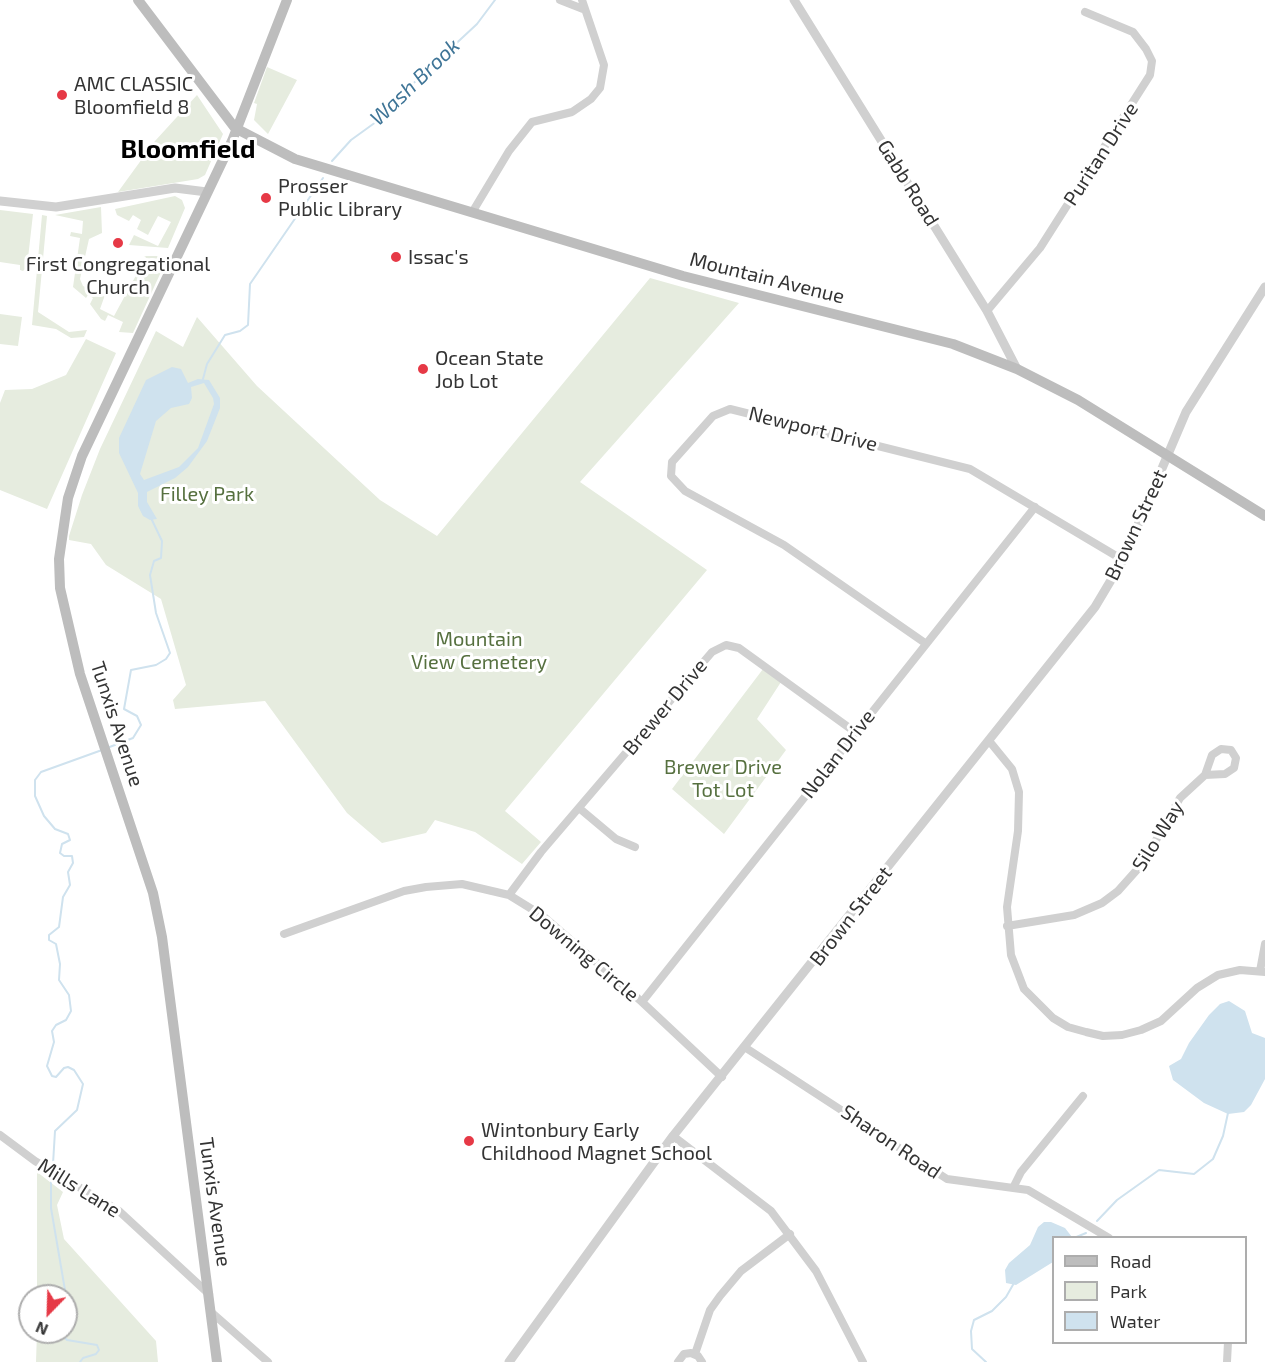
<!DOCTYPE html>
<html>
<head>
<meta charset="utf-8">
<style>
	body { margin:0 }
	#map { position:relative; width:1265px; height:1362px; overflow:hidden; background:#fff; font-family:"Exo 2",sans-serif }
	canvas { display:block }
	.legend { position:absolute; left:1052px; top:1236px; width:195px; height:108px; box-sizing:border-box; background:#fff; border:2px solid #adadad; margin:0; padding:8px 10px; list-style:none; font-size:18px; color:#333 }
	.legend li { display:flex; align-items:center; gap:12px; height:30px }
	.legend b { width:30px; border:2px solid #adadad }
	.north { position:absolute; left:18px; top:1284px; width:60px; height:60px; box-sizing:border-box; background:#fff; border:2px solid #adadad; border-radius:50%; rotate:203deg; font-size:16px; font-weight:700; line-height:24px; text-align:center; color:#333 }
	.north::after { content:''; display:block; margin:auto; width:21px; height:27px; background:#e63946; clip-path:polygon(50% 0,100% 100%,50% 72%,0 100%) }
</style>
</head>
<body>
<div id="map">
<canvas width="1265" height="1362"></canvas>
<ul class="legend">
<li><b style="height:8px;background:#bdbdbd"></b>Road</li>
<li><b style="height:16px;background:#e6ecdf"></b>Park</li>
<li><b style="height:16px;background:#cfe2ee"></b>Water</li>
</ul>
<div class="north">N</div>
</div>
<script>
const context = document.querySelector('canvas').getContext('2d');
context.lineJoin = 'round';
function paint(path, color) { context.fillStyle = color; context.fill(path, 'evenodd'); }
const shape = rows => new Path2D(rows.map(r => 'M' + r).join(''));
function trace(path, color, width, dash) { context.strokeStyle = color; context.lineWidth = width; context.lineCap = dash ? 'butt' : 'round'; context.setLineDash(dash || []); context.stroke(path); }
function drawText(font, color, halo, rows, align = 'center') {
  context.font = font + ' "Exo 2",sans-serif'; context.lineWidth = 6; context.setLineDash([]); context.textBaseline = 'middle'; context.strokeStyle = halo; context.fillStyle = color; for (const [text, x, y, turn = 0] of rows) {
    context.save(); context.translate(x, y); context.rotate((+turn || 0) * Math.PI / 180); context.textAlign = isNaN(turn) ? turn : align; if (halo) context.strokeText(text, 0, 0); context.fillText(text, 0, 0); context.restore();
  }
}
const green = shape([
	[267,67,297,80,268,134,254,120,257,104,254,103],
	[197,95,223,134,205,175,198,179,118,192,155,141],
	[175,196,182,200,185,208,168,248,129,245,134,235,158,246,171,222,158,216,148,235,137,229,141,220,133,215,129,221,117,215,115,209],
	[101,207,102,233,89,239,80,279,83,286,105,295,100,309,114,316,146,257,144,256,162,256,166,261,133,333,119,332,123,322,108,315,105,321,101,319,90,304,93,298,88,295,86,298,73,287,80,238,70,236,71,232,82,234,83,221,55,215],
	[0,210,33,214,27,267,23,271,20,270,20,265,0,262],
	[42,215,47,216,38,312,69,332,87,330,84,337,71,338,56,329,32,325],
	[650,278,739,303,580,482,707,570,505,811,541,842,522,864,475,832,435,820,426,833,382,843,347,813,265,701,175,709,173,700,186,685,161,599,106,565,91,544,69,540,69,536,82,495,100,449,156,331,183,347,197,317,257,386,380,500,437,536],
	[0,314,22,317,18,346,0,344],
	[86,339,116,353,47,509,0,490,0,403,5,390,32,389,66,375],
	[763,669,781,682,757,719,786,750,724,834,672,789],
	[37,1172,63,1192,57,1205,64,1239,156,1341,158,1362,36,1362,37,1332,66,1332,66,1296,37,1296]
]);
const water = shape([
	[172,367,181,369,188,383,198,379,209,380,220,398,220,408,207,441,188,467,175,478,147,492,147,502,157,519,150,520,143,516,138,506,138,493,119,453,119,438,146,380],
	[204,383,213,398,214,404,198,448,179,467,144,480,140,474,156,421,171,408,189,404,192,398,191,387],
	[1229,1001,1245,1011,1252,1033,1265,1038,1265,1079,1251,1105,1244,1112,1228,1114,1204,1103,1173,1080,1169,1066,1181,1059,1189,1043,1209,1015,1220,1004],
	[1051,1222,1065,1228,1072,1237,1054,1238,1053,1262,1016,1285,1006,1283,1005,1270,1009,1263,1030,1245,1038,1227,1044,1222]
]);
const stream = shape([
	[332,161,351,140,387,114,403,93,477,24,495,0],
	[203,379,207,364,225,335,240,331,248,325,250,284,323,178],
	[107,748,133,738,141,725,137,716,124,709,131,670,156,665,166,659,170,653,156,613,150,575,154,561,161,558,162,541,151,518],
	[53,1164,55,1131,77,1110,83,1084,74,1070,68,1067,64,1068,56,1077,52,1076,47,1066,54,1042,52,1031,56,1025,66,1020,71,1011,69,995,59,980,60,964,56,944,49,940,49,935,59,927,63,897,70,885,68,872,73,863,72,856,64,856,60,853,62,844,70,840,68,834,55,829,44,816,35,796,35,780,41,772,102,750],
	[51,1180,51,1208,66,1296],
	[1097,1221,1117,1200,1159,1170,1194,1174,1213,1159,1223,1136,1228,1113],
	[1074,1238,1086,1233],
	[66,1297,73,1316,66,1324],
	[60,1332,67,1340,97,1345,99,1350,96,1354,83,1358,80,1362],
	[986,1362,972,1349,971,1331,974,1320,992,1311,1006,1297,1014,1283]
]);
const minor = shape([
	[560,0,583,9],
	[473,211,509,151,532,122,572,112,591,99,600,88,604,65,582,0],
	[987,311,1040,248,1150,75,1152,61,1146,49,1133,32,1085,12],
	[925,643,784,545,685,491,671,476,672,462,713,416,730,409,970,469,1123,560],
	[990,742,1012,769,1019,792,1018,831,1007,907,1011,955,1024,989,1053,1018,1068,1027,1086,1032,1103,1036,1122,1035,1141,1030,1161,1021,1197,988,1218,975,1240,970,1265,972],
	[579,808,616,839,635,847],
	[509,895,541,852,712,652,726,645,739,648,855,732],
	[1007,926,1074,915,1102,903,1118,891,1143,863,1180,798,1205,775,1225,774,1234,768,1236,758,1231,750,1221,749,1212,755,1205,775],
	[284,934,404,891,426,887,462,884,509,895,543,916,642,1002,722,1077],
	[1260,971,1265,944],
	[642,1002,1035,507],
	[746,1048,947,1179,1028,1190,1109,1238],
	[0,1135,35,1161,119,1211,209,1294],
	[673,1136,771,1211,816,1271,863,1362],
	[1014,1186,1021,1172,1083,1096],
	[211,1312,268,1362],
	[695,1354,710,1310,720,1296,741,1271,790,1234],
	[678,1362,684,1354,691,1353,698,1356,702,1362],
	[1227,1362,1228,1342]
]);
const tertiary = shape([
	[794,0,987,311,1017,369],
	[0,201,56,207,175,188,207,192],
	[509,1362,673,1136,1095,607,1123,560,1186,412,1265,287]
]);
const secondary = shape([
	[138,0,235,128,295,159,683,276,953,344,1017,369,1078,400,1265,516],
	[217,1362,162,937,153,893,80,674,60,588,59,559,68,498,82,456,232,141,287,0]
]);
const markers = [
	[62,95,6,"#e63946"],
	[266,198,6,"#e63946"],
	[118,243,6,"#e63946"],
	[396,257,6,"#e63946"],
	[423,369,6,"#e63946"],
	[469,1141,6,"#e63946"]
];
const poiNames = [
	["AMC CLASSIC",74,84],
	["Bloomfield 8",74,107],
	["Prosser",278,186],
	["Public Library",278,209],
	["Issac's",408,257],
	["First Congregational",118,264,"center"],
	["Church",118,287,"center"],
	["Ocean State",435,358],
	["Job Lot",435,381],
	["Wintonbury Early",481,1130],
	["Childhood Magnet School",481,1153]
];
const streetNames = [
	["Puritan Drive",1101,154,-57],
	["Gabb Road",908,183,58],
	["Mountain Avenue",767,278,14],
	["Newport Drive",813,429,14],
	["Brown Street",1136,525,-65],
	["Brewer Drive",665,707,-50],
	["Tunxis Avenue",117,724,72],
	["Nolan Drive",838,754,-52],
	["Silo Way",1158,836,-58],
	["Brown Street",851,916,-52],
	["Downing Circle",584,954,40],
	["Sharon Road",891,1142,34],
	["Mills Lane",79,1188,32],
	["Tunxis Avenue",215,1202,82]
];
const parkNames = [
	["Filley Park",207,494],
	["Mountain",479,639],
	["View Cemetery",479,662],
	["Brewer Drive",723,767],
	["Tot Lot",723,790]
];
const waterNames = [
	["Wash Brook",415,82,-44]
];
const districtNames = [
	["Bloomfield",188,149]
];
paint(green, '#e6ecdf');
paint(water, '#cfe2ee');
trace(stream, '#cfe2ee', 2);
trace(minor, '#d0d0d0', 8);
trace(tertiary, '#d0d0d0', 9);
trace(secondary, '#bdbdbd', 10);
for (const [x, y, r, color] of markers) { const dot = new Path2D(); dot.arc(x, y, r, 0, 2 * Math.PI); context.fillStyle = color; context.fill(dot); trace(dot, '#fff', 2); }
drawText('20px', '#333', '#fff', poiNames, 'left');
drawText('20px', '#333', '#fff', streetNames);
drawText('20px', '#56703f', '#fff', parkNames);
drawText('italic 21px', '#3f7597', '#fff', waterNames);
drawText('bold 26px', '#000', '#fff', districtNames);
</script>
</body>
</html>
